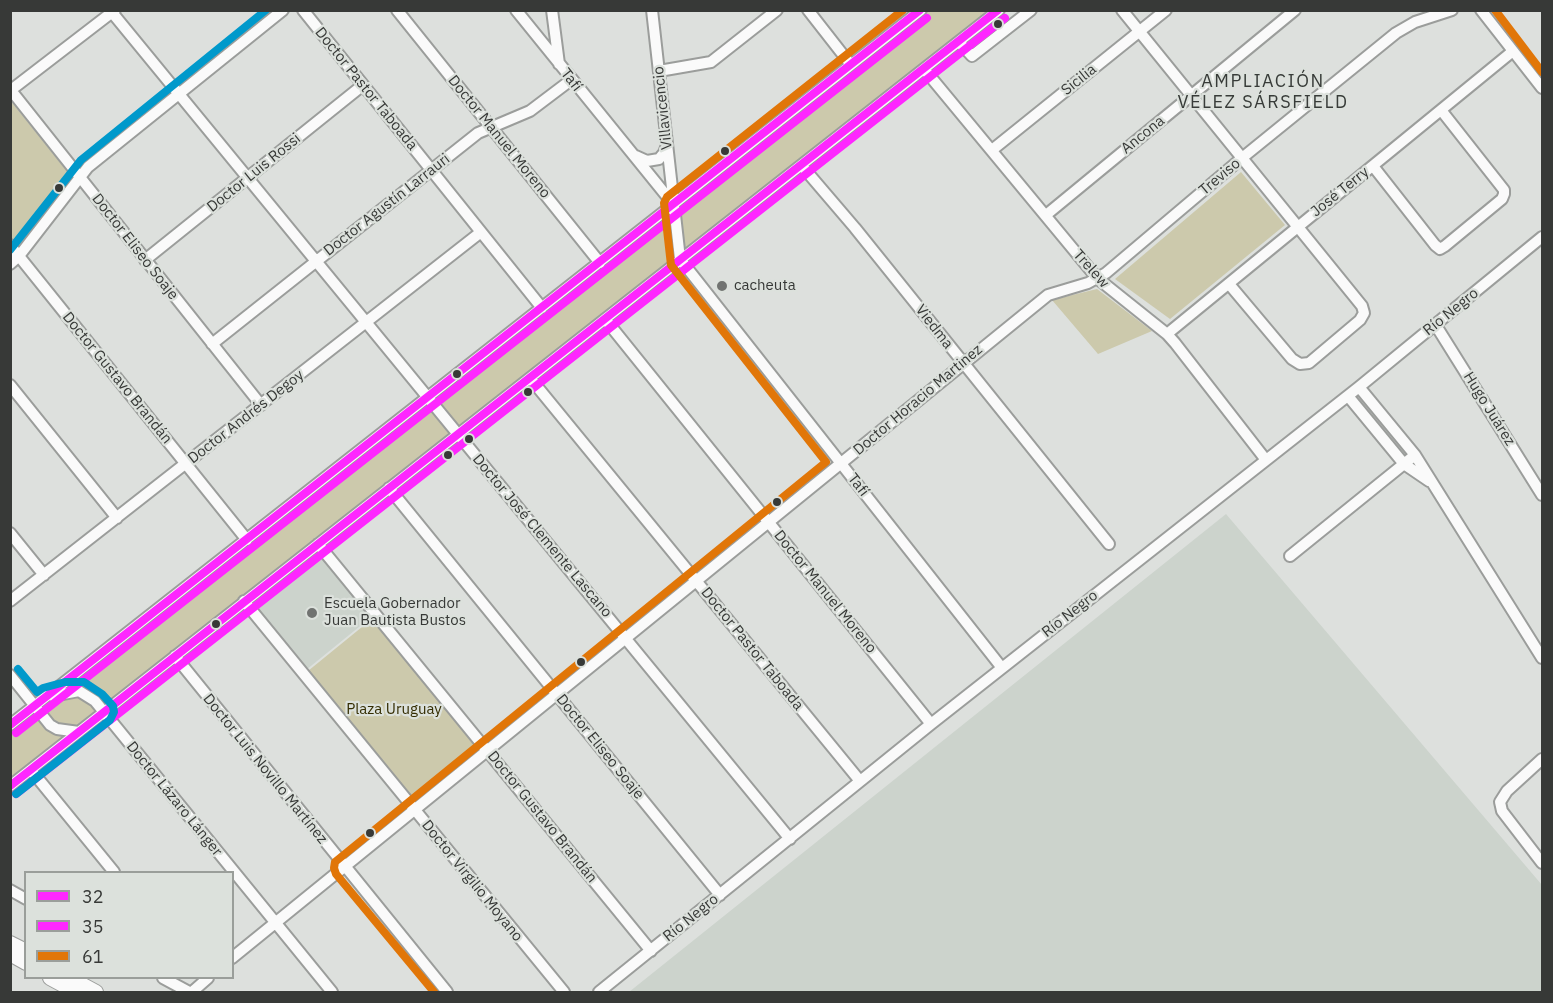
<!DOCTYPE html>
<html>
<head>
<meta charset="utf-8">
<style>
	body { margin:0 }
	#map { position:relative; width:1553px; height:1003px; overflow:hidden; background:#dde0dd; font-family:"IBM Plex Sans",sans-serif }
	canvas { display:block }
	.frame { position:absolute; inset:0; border:12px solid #373937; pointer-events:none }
	.legend { position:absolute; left:24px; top:871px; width:210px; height:108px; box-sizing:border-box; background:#dce1dc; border:2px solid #9a9e9a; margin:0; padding:8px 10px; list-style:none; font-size:18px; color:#373937 }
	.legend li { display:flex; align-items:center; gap:12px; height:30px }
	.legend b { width:30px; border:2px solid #9a9e9a }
</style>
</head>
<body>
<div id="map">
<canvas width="1553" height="1003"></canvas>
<div class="frame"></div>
<ul class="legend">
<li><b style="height:8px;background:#fe27ff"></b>32</li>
<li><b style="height:8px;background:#fe27ff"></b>35</li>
<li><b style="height:8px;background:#e17608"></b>61</li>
</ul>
</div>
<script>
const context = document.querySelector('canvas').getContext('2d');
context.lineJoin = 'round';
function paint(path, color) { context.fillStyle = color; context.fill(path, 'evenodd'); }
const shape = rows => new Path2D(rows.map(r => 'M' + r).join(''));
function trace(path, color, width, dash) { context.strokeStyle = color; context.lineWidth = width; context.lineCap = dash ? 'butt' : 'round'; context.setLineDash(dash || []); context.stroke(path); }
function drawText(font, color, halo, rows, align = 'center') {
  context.font = font + ' "IBM Plex Sans",sans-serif'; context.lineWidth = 4.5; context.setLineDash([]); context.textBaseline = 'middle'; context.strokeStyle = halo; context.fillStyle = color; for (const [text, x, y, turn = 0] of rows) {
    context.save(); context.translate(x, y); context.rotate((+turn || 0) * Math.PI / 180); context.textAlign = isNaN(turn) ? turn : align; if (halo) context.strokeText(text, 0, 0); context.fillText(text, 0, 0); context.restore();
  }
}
const built = shape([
	[1226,514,1542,885,1542,992,629,992],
	[319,555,370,618,306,670,254,607]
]);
const green = shape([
	[921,11,999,11,11,786,11,725],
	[10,100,71,176,17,245,10,237],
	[1241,172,1285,225,1170,319,1115,279],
	[1097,289,1152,331,1098,354,1052,300],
	[373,618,480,750,414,802,308,671]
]);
const minor = shape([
	[110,10,790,839],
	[303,10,542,308],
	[397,10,600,263],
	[516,10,674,205],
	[552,10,559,64],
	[652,10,680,259,1002,668],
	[808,10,851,65],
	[1122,10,1362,306,1364,313,1360,320,1309,363,1300,364,1292,359,1229,284],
	[1481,10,1542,88],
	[959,42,972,56,1031,10],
	[924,69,1097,278,1167,334,1175,343,1266,460],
	[659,71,711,62,777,10],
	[10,89,261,405],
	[11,90,115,10],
	[992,150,1166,10],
	[636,156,647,161,659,159,664,153,667,145],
	[802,166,855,228,1109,544],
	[1373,166,1435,245,1440,249,1445,246,1502,199,1504,194,1504,190,1441,110],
	[1046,215,1295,10],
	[10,245,247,540],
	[145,260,363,85],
	[10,264,19,256,88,167,283,10],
	[605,319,931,724],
	[1435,324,1542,495],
	[1167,334,1513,51],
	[212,344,478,133,530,111,571,80],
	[530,378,860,781],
	[10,385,117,518],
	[1359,387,1415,455,1542,658],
	[1348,396,1404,464,1429,481],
	[389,488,720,895],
	[10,533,44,575],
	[318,544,651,951],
	[1290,556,1415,455],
	[10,601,481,232],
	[244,601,564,992],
	[175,656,447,992],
	[10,675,50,725,57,729,79,732],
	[53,696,79,691,95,701,332,992],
	[10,725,921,10],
	[1542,759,1507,791,1500,802,1502,811,1542,863],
	[31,770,114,872],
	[10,786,999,10],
	[10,890,26,899],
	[232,958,1048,295,1088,283,1106,273,1242,158,1396,33,1415,22,1452,10],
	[163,978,189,992],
	[192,992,208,978],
	[599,992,931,724,1359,387,1542,237]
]);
const major = shape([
	[10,943,26,951],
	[10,954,26,963],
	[50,978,76,992],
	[70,978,96,992]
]);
const bus1 = shape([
	[10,725,920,10],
	[10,786,998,10]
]);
const bus2 = shape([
	[16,733,927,18],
	[16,794,1005,18]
]);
const bus3 = shape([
	[1495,10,1542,72],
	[434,992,336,874,334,868,335,862,826,462,671,265,664,203,667,197,903,10]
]);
const bus4 = shape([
	[10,250,81,160,266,10],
	[16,794,110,720,114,712,113,706,102,694,84,682,65,682,43,688,37,692,18,669]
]);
const markers = [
	[998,24,5,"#373937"],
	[725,151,5,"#373937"],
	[59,188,5,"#373937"],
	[722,286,6,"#717371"],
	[457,374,5,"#373937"],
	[528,392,5,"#373937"],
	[469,439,5,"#373937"],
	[448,455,5,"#373937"],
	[777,502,5,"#373937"],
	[312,613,6,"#717371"],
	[216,624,5,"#373937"],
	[581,662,5,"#373937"],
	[370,833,5,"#373937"]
];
const streetNames = [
	["Tafí",571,80,52],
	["Sicilia",1079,80,-39],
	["Doctor Pastor Taboada",366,89,51],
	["Villavicencio",663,108,-96],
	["Ancona",1143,135,-39],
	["Doctor Manuel Moreno",499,137,51],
	["Doctor Luis Rossi",254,173,-39],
	["Treviso",1220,177,-40],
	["José Terry",1340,192,-39],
	["Doctor Agustín Larrauri",387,205,-38],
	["Doctor Eliseo Soaje",135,247,52],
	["Trelew",1091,269,48],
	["Río Negro",1451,312,-39],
	["Viedma",934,327,52],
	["Doctor Gustavo Brandán",117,378,51],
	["Doctor Horacio Martinez",918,400,-40],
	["Hugo Juárez",1489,409,58],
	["Doctor Andrés Degoy",246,417,-38],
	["Tafí",858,485,52],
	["Doctor José Clemente Lascano",542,536,50],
	["Doctor Manuel Moreno",825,592,51],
	["Río Negro",1070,614,-38],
	["Doctor Pastor Taboada",752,649,51],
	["Doctor Eliseo Soaje",600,747,51],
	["Doctor Luis Novillo Martínez",265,769,51],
	["Doctor Lázaro Lánger",174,799,51],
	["Doctor Gustavo Brandán",542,817,51],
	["Doctor Virgilio Moyano",472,881,51],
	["Río Negro",691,918,-39]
];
const poiNames = [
	["cacheuta",734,286],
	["Escuela Gobernador",324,604],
	["Juan Bautista Bustos",324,621]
];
const parkNames = [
	["Plaza Uruguay",394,710]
];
const quarterNames = [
	["AMPLIACIÓN",1263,82],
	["VÉLEZ SÁRSFIELD",1263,103]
];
paint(built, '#ccd3cc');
paint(green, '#ccc9ac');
trace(minor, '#9b9d9b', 14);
trace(major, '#9b9d9b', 16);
trace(minor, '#fafafa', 10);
trace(major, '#fafafa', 14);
trace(bus1, '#fe27ff', 8);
trace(bus2, '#fe27ff', 8);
trace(bus3, '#e17608', 8);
trace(bus4, '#0099cb', 8);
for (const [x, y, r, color] of markers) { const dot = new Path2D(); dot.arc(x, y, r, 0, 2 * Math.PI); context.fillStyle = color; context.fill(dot); trace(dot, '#dce1dc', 2); }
drawText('15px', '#373937', '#dce1dc', streetNames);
drawText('15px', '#373937', '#dce1dc', poiNames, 'left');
drawText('15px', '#342d02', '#dce1dc', parkNames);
context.letterSpacing = '1.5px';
drawText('18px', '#383c39', '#dce1dc', quarterNames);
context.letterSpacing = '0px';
</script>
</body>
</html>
